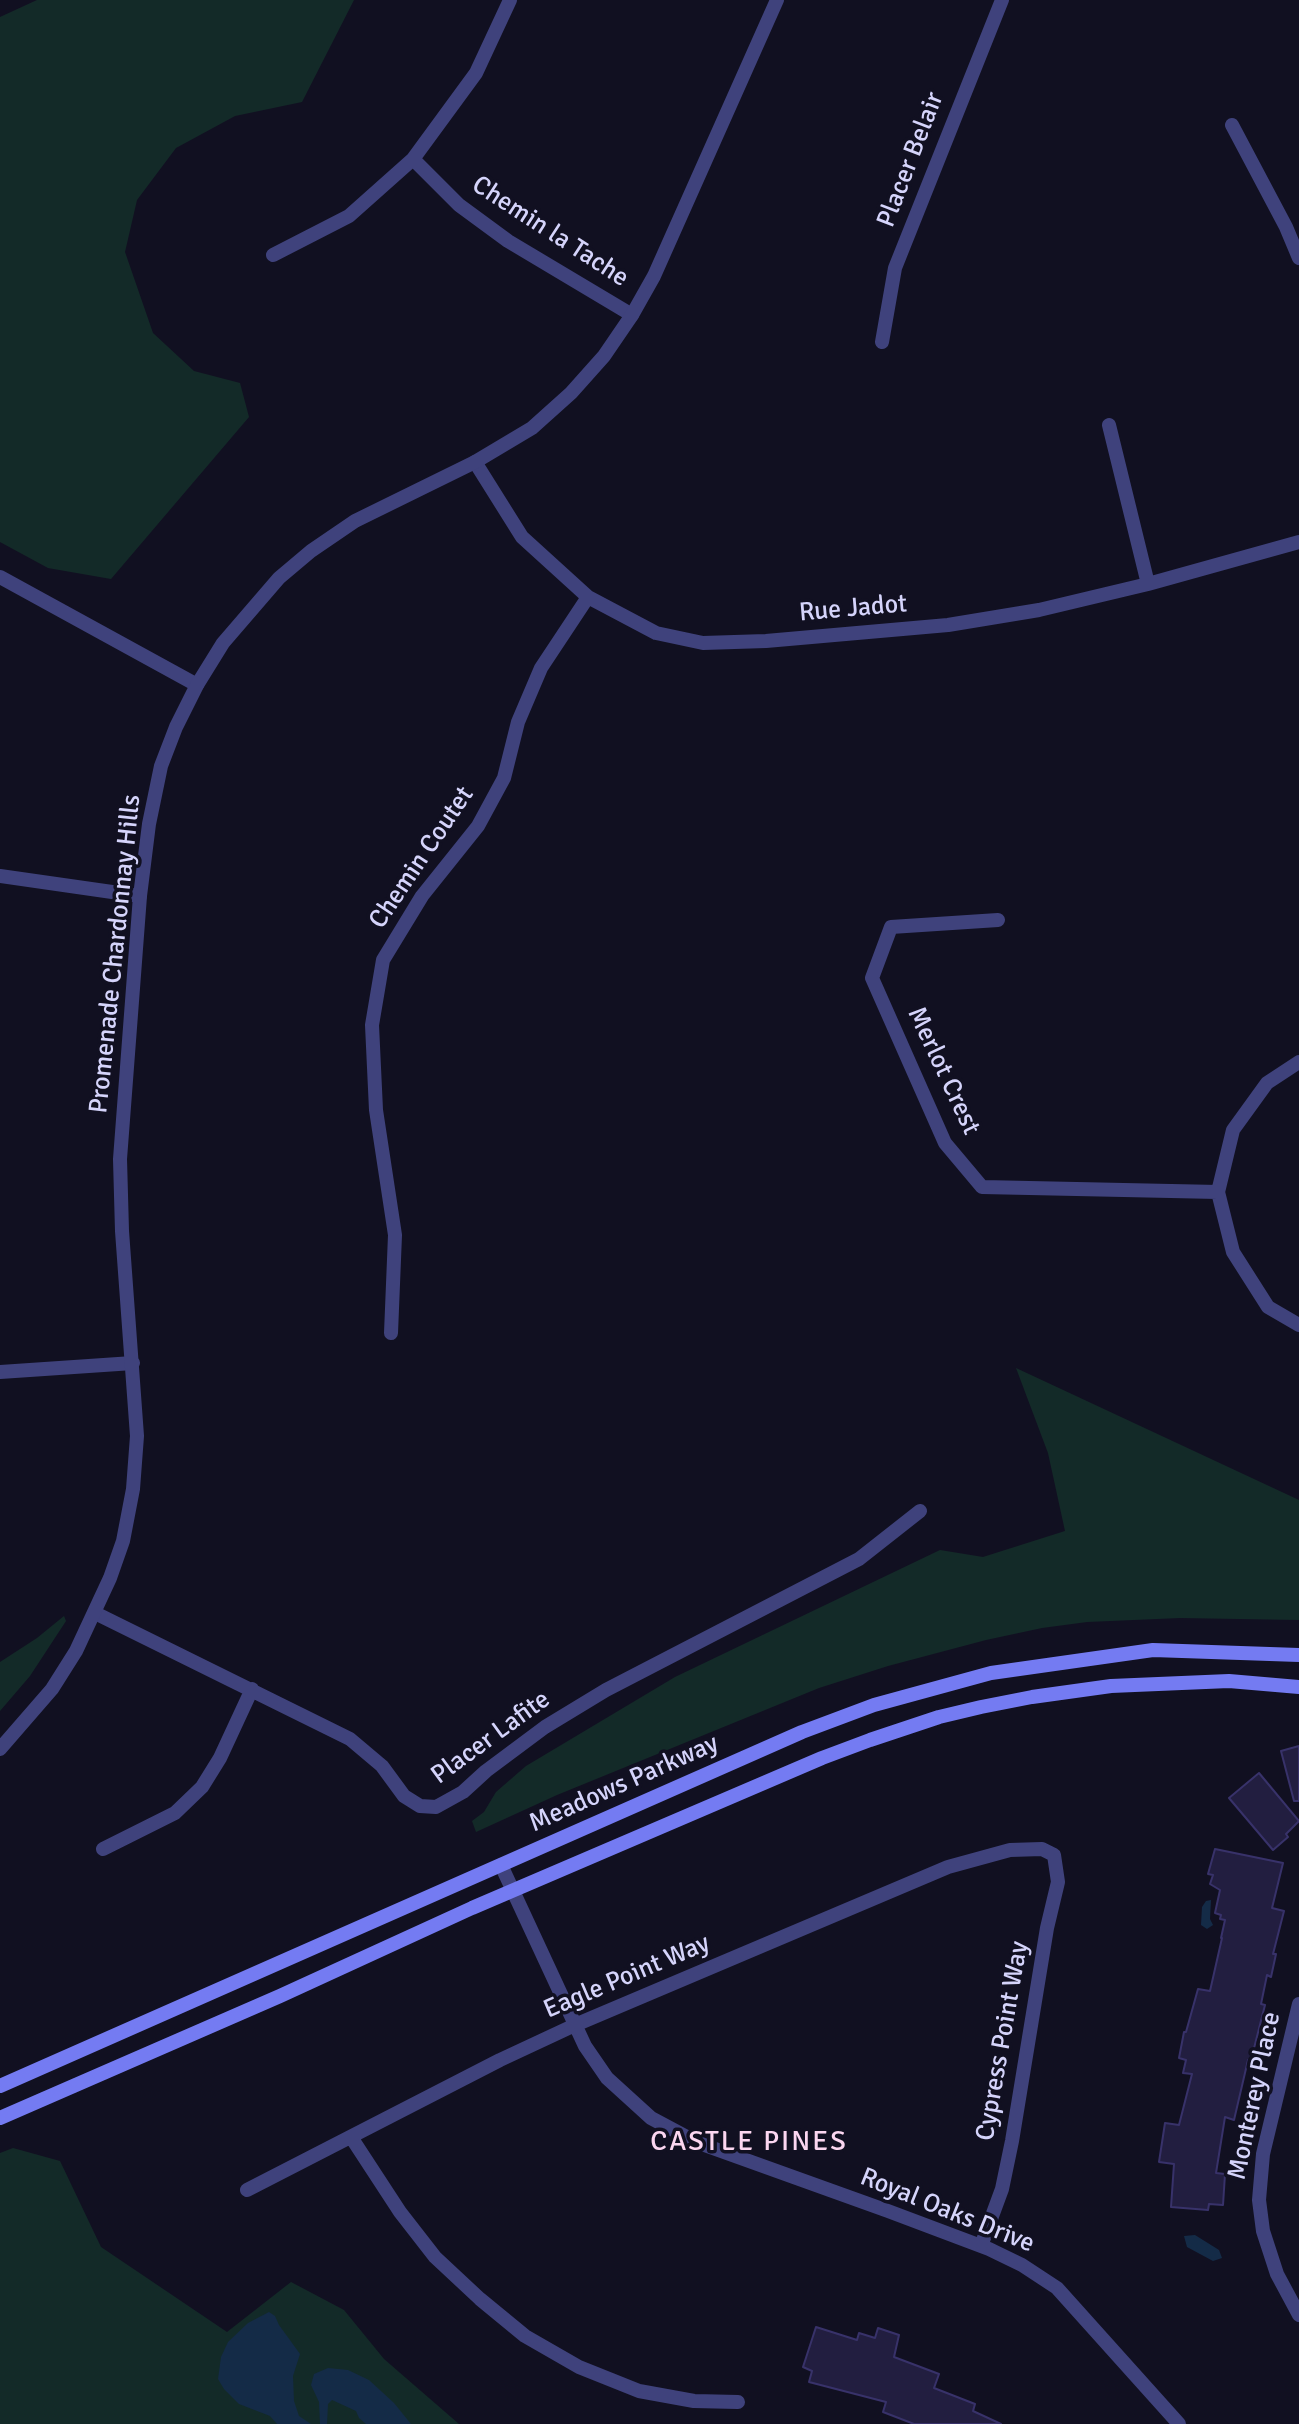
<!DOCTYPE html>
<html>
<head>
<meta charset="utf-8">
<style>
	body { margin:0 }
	canvas { display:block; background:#111021 }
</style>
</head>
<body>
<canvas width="1299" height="2424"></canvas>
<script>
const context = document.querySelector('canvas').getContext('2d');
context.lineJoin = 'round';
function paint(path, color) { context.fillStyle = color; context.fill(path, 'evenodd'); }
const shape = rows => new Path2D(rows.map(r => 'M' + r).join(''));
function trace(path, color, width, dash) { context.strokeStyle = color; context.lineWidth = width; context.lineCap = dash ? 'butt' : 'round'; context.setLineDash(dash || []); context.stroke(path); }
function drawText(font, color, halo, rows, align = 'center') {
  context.font = font + ' Signika,sans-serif'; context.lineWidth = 7; context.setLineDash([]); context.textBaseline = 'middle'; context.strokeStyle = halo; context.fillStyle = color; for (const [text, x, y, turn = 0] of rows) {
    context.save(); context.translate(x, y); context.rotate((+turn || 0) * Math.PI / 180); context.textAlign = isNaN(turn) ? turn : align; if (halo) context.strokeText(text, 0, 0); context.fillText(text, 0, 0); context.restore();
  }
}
const green = shape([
	[37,0,354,0,302,102,235,116,176,148,137,200,125,252,153,333,194,371,240,383,249,417,111,579,48,568,0,542,0,17],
	[1016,1368,1299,1500,1299,1620,1180,1618,1087,1622,1042,1628,986,1640,888,1666,819,1688,557,1795,476,1832,472,1821,484,1812,496,1792,526,1766,675,1677,940,1550,983,1557,1065,1531,1048,1453],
	[64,1616,66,1621,30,1676,0,1711,0,1662,37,1638],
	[13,2148,60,2161,101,2247,227,2332,291,2282,344,2310,384,2359,459,2424,0,2424,0,2153]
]);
const water = shape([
	[1211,1900,1210,1919,1213,1925,1207,1929,1201,1925,1202,1907,1206,1901],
	[1195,2235,1219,2250,1222,2258,1213,2261,1187,2247,1184,2236],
	[269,2312,275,2316,279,2325,300,2354,293,2376,294,2401,299,2416,311,2424,277,2424,270,2416,239,2404,224,2389,218,2379,221,2357,228,2342,248,2323],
	[328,2368,348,2370,369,2380,394,2403,411,2424,366,2424,359,2418,356,2411,332,2400,328,2404,327,2424,320,2424,319,2402,311,2385,314,2374]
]);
const building = shape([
	[1299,1746,1299,1801,1294,1801,1281,1751,1299,1746],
	[1259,1773,1299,1821,1286,1834,1288,1837,1273,1850,1229,1798,1259,1773],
	[1215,1849,1283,1863,1272,1908,1284,1911,1273,1954,1276,1954,1271,1977,1267,1975,1261,2004,1265,2005,1251,2060,1248,2060,1234,2120,1225,2117,1216,2173,1225,2174,1223,2205,1209,2204,1208,2210,1171,2207,1174,2164,1159,2162,1165,2123,1179,2125,1192,2074,1183,2073,1186,2060,1179,2058,1184,2032,1186,2032,1198,1989,1210,1991,1222,1938,1221,1938,1225,1920,1220,1919,1221,1915,1215,1913,1220,1890,1210,1884,1213,1875,1208,1874,1215,1849],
	[816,2327,857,2340,859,2333,875,2338,878,2328,899,2335,894,2357,939,2374,934,2388,975,2404,973,2411,1001,2424,914,2424,883,2412,886,2402,809,2382,812,2371,803,2367,816,2327]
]);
const minor = shape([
	[1232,125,1286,227,1299,258],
	[413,159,459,205,508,241,632,315],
	[273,255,349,216,413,159,476,73,510,0],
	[882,342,895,268,1002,0],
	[1109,425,1148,584],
	[475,462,522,537,588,597,656,633,703,643,766,641,948,625,1039,610,1148,584,1299,542],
	[0,577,197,685],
	[0,876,140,896],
	[998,920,891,927,872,978,945,1143,982,1187,1218,1192],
	[1299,1062,1267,1083,1233,1130,1218,1192,1233,1252,1268,1307,1299,1325],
	[391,1333,395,1235,376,1110,372,1025,383,960,422,896,478,826,504,778,518,722,541,668,588,597],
	[0,1372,133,1363],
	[95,1613,350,1739,382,1766,404,1796,420,1806,436,1807,463,1792,486,1771,545,1727,606,1690,859,1559,920,1511],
	[103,1849,175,1813,202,1787,220,1758,252,1689],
	[501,1865,585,2046,607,2078,651,2118,696,2142,888,2211,989,2249,1022,2265,1057,2288,1179,2424],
	[1299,2004,1263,2154,1259,2200,1263,2231,1277,2274,1299,2315],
	[351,2137,400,2212,435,2257,480,2299,525,2336,579,2367,639,2391,694,2401,738,2402],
	[247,2190,500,2060,575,2025,948,1867,1010,1850,1042,1849,1054,1855,1058,1882,1047,1928,1012,2141,1002,2189,981,2246]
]);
const tertiary = shape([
	[0,1749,52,1689,76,1651,110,1578,123,1541,133,1489,137,1436,122,1231,120,1159,140,896,149,824,161,766,176,727,197,685,223,643,279,578,311,551,355,521,475,462,532,428,571,393,604,356,632,315,654,276,777,0]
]);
const secondary = shape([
	[0,2086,802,1732,874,1705,991,1673,1153,1650,1299,1655],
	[0,2118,280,1996,472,1908,822,1758,870,1740,939,1717,981,1707,1032,1697,1111,1686,1229,1681,1299,1687]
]);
const streetNames = [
	["Placer Belair",911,160,-69],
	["Chemin la Tache",550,232,33],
	["Rue Jadot",853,609,-5],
	["Chemin Coutet",422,858,-56],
	["Promenade Chardonnay Hills",116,954,-84],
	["Merlot Crest",943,1071,65],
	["Placer Lafite",491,1738,-36],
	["Meadows Parkway",624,1784,-24],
	["Eagle Point Way",627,1977,-23],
	["Cypress Point Way",1003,2041,-80],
	["Monterey Place",1255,2096,-78],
	["Royal Oaks Drive",947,2211,22]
];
const neighbourhoodNames = [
	["CASTLE PINES",749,2143]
];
paint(green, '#132a28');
paint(water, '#142b47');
paint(building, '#221e40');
trace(building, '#38326a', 2);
trace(minor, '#3f427c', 14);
trace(tertiary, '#3f427c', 14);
trace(secondary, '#747bf2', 14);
drawText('26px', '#d5d4fb', '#111021', streetNames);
context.letterSpacing = '2px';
drawText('28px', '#fbd6f0', '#111021', neighbourhoodNames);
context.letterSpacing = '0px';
</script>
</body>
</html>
